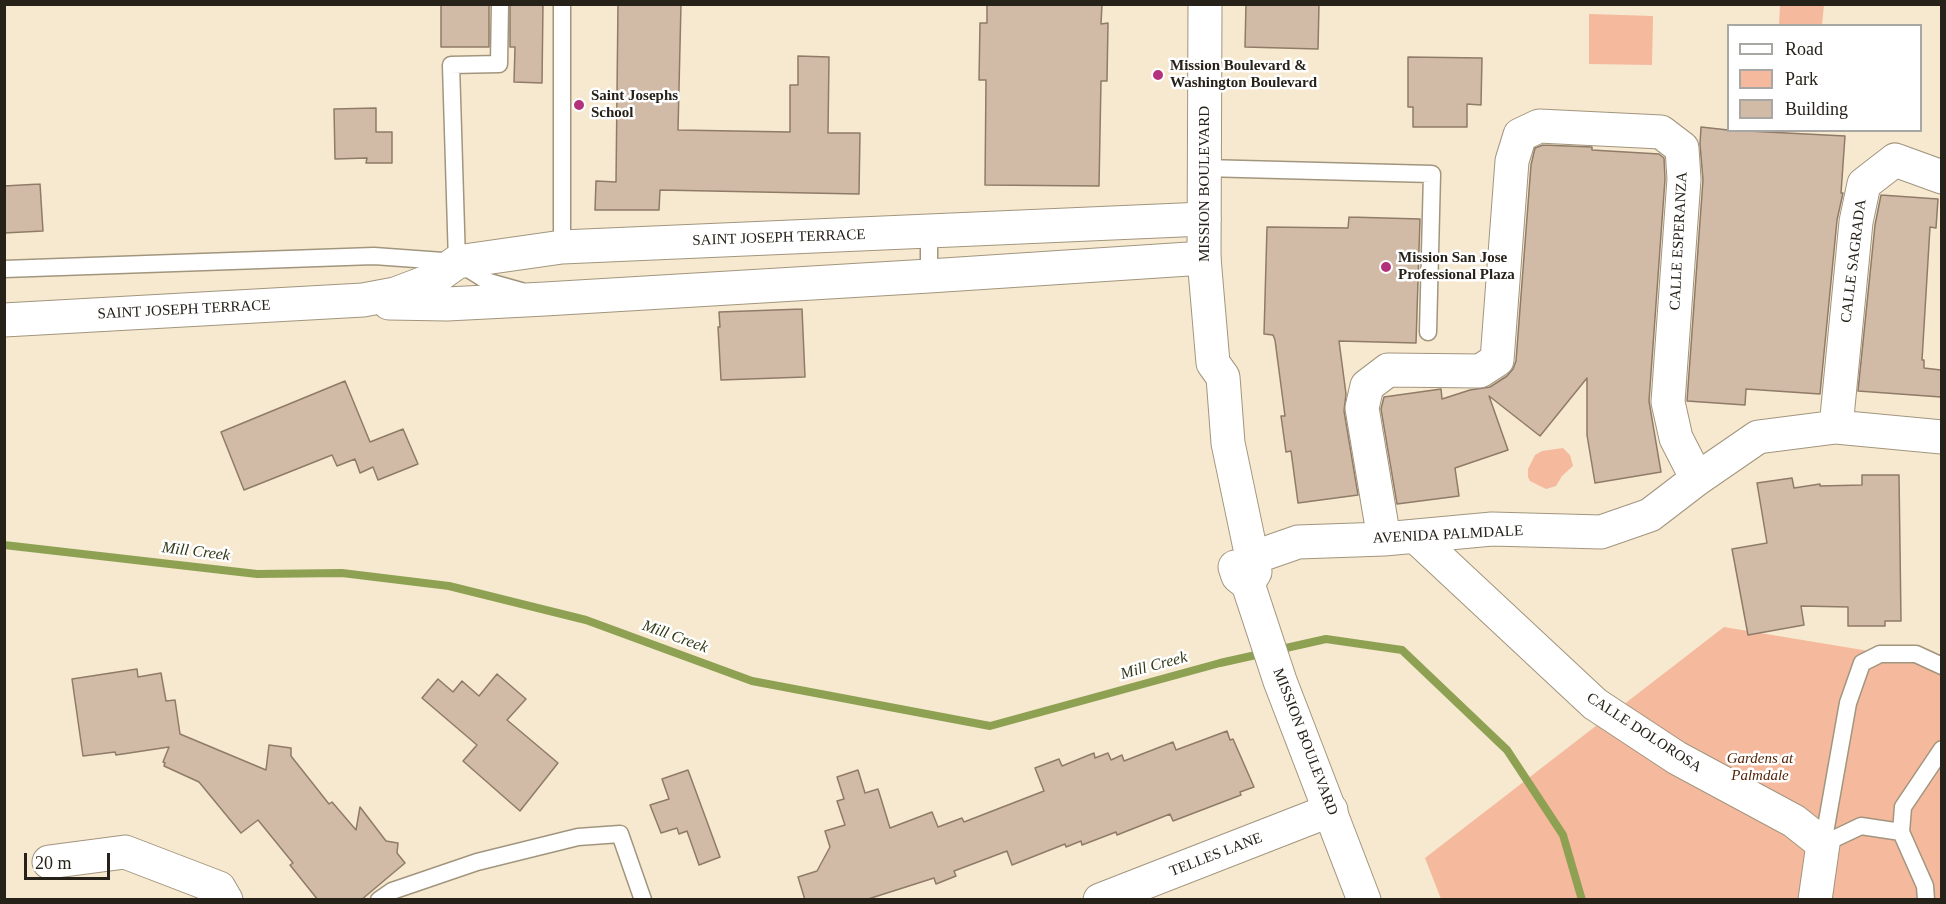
<!DOCTYPE html>
<html>
<head>
<meta charset="utf-8">
<style>
	body { margin:0 }
	#map { position:relative; width:1946px; height:904px; overflow:hidden; background:#f6e9cf; font-family:"Times New Roman",serif }
	canvas { display:block }
	.frame { position:absolute; inset:0; border:6px solid #272219; pointer-events:none }
	.legend { position:absolute; left:1727px; top:24px; width:195px; height:108px; box-sizing:border-box; background:#fff; border:2px solid #a9a7a3; margin:0; padding:8px 10px; list-style:none; font-size:18px; color:#272219 }
	.legend li { display:flex; align-items:center; gap:12px; height:30px }
	.legend b { width:30px; border:2px solid #a9a7a3 }
	.scale { position:absolute; left:24px; top:853px; width:86px; height:27px; box-sizing:border-box; border:3px solid #272219; border-top:0; padding-left:8px; font-size:18px; line-height:21px; white-space:nowrap; color:#272219; -webkit-text-stroke:4px #fff; paint-order:stroke }
</style>
</head>
<body>
<div id="map">
<canvas width="1946" height="904"></canvas>
<div class="frame"></div>
<ul class="legend">
<li><b style="height:8px;background:#fff"></b>Road</li>
<li><b style="height:16px;background:#f5b99d"></b>Park</li>
<li><b style="height:16px;background:#d1bba7"></b>Building</li>
</ul>
<div class="scale">20 m</div>
</div>
<script>
const context = document.querySelector('canvas').getContext('2d');
context.lineJoin = 'round';
function paint(path, color) { context.fillStyle = color; context.fill(path, 'evenodd'); }
const shape = rows => new Path2D(rows.map(r => 'M' + r).join(''));
function trace(path, color, width, dash) { context.strokeStyle = color; context.lineWidth = width; context.lineCap = dash ? 'butt' : 'round'; context.setLineDash(dash || []); context.stroke(path); }
function drawText(font, color, halo, rows, align = 'center') {
  context.font = font + ' "Times New Roman",serif'; context.lineWidth = 5; context.setLineDash([]); context.textBaseline = 'middle'; context.strokeStyle = halo; context.fillStyle = color; for (const [text, x, y, turn = 0] of rows) {
    context.save(); context.translate(x, y); context.rotate((+turn || 0) * Math.PI / 180); context.textAlign = isNaN(turn) ? turn : align; if (halo) context.strokeText(text, 0, 0); context.fillText(text, 0, 0); context.restore();
  }
}
const green = shape([
	[1780,5,1824,5,1822,25,1779,25],
	[1589,14,1653,16,1652,65,1589,64],
	[1563,448,1570,455,1573,466,1562,476,1556,486,1546,489,1530,481,1528,477,1528,469,1535,455,1542,451],
	[1724,627,1941,663,1941,899,1441,899,1425,858]
]);
const stream = shape([
	[4,545,257,574,342,573,449,586,586,620,752,681,990,726,1220,663,1265,653],
	[1277,650,1326,639,1402,650,1507,750,1563,835,1582,900]
]);
const building = shape([
	[441,4,489,4,489,47,441,47,441,4],
	[510,4,543,4,542,83,514,82,515,47,510,47,510,4],
	[618,4,681,4,678,130,790,132,790,85,798,85,798,56,829,57,828,133,860,133,859,194,660,190,659,210,595,210,596,181,616,182,618,4],
	[987,4,1102,4,1101,24,1108,23,1107,81,1101,81,1099,186,985,185,986,80,979,80,980,23,987,23,987,4],
	[1246,4,1319,4,1318,49,1245,47,1246,4],
	[1408,57,1482,58,1481,105,1467,104,1467,127,1413,127,1413,107,1408,107,1408,57],
	[376,108,376,132,392,132,392,163,366,163,367,158,335,159,334,109,376,108],
	[1701,127,1728,130,1845,136,1841,193,1843,193,1837,220,1820,394,1746,389,1745,405,1687,401,1703,180,1700,144,1701,127],
	[1543,145,1592,147,1592,150,1659,154,1664,158,1665,179,1649,401,1661,472,1595,483,1587,435,1587,378,1540,436,1489,396,1508,450,1455,468,1459,496,1397,504,1381,409,1384,397,1441,389,1442,399,1470,390,1490,387,1507,376,1513,369,1516,361,1531,165,1535,148,1543,145],
	[40,184,43,231,4,233,4,186,40,184],
	[1881,195,1938,199,1936,228,1930,227,1922,360,1924,360,1924,368,1941,370,1941,397,1858,391,1875,225,1881,195],
	[1349,217,1420,219,1416,343,1339,341,1346,394,1344,411,1358,495,1298,503,1291,451,1286,452,1281,416,1285,416,1275,340,1273,335,1264,334,1267,227,1348,228,1349,217],
	[802,309,805,377,721,380,718,327,720,327,719,312,802,309],
	[345,381,370,442,403,429,418,464,378,480,373,467,360,473,355,459,337,466,332,455,244,490,221,432,345,381],
	[1862,475,1899,475,1901,621,1885,621,1885,626,1848,626,1848,607,1801,606,1804,625,1748,635,1732,549,1767,543,1757,483,1792,478,1794,488,1820,484,1820,486,1862,485,1862,475],
	[137,669,138,677,161,673,166,701,175,700,180,734,266,770,269,745,291,748,291,756,329,804,332,802,356,830,360,807,386,841,398,843,397,853,405,863,361,900,318,900,290,865,293,863,258,820,241,833,199,782,164,766,165,763,163,762,169,747,116,755,115,752,83,756,72,679,137,669],
	[497,674,526,699,507,720,558,763,520,811,463,761,477,745,422,698,438,679,453,692,462,681,479,696,497,674],
	[1227,731,1230,740,1233,739,1254,787,1240,792,1241,795,1173,821,1170,814,1117,835,1116,832,1082,845,1081,841,1066,847,1065,844,1012,865,1007,851,954,871,956,876,936,884,934,878,865,900,805,900,798,877,817,871,830,847,825,831,845,825,837,801,844,799,837,777,858,770,865,793,878,789,890,828,932,812,938,827,962,818,964,822,1044,791,1035,768,1059,759,1062,766,1094,753,1095,758,1108,753,1111,760,1122,755,1124,761,1173,742,1176,750,1227,731],
	[688,770,720,857,699,865,687,831,679,834,677,828,661,833,650,805,669,799,662,779,688,770]
]);
const lane = shape([
	[1204,168,1432,174,1428,332],
	[562,247,562,4],
	[457,262,451,65,499,64,500,4],
	[4,269,374,256,457,262,489,282,521,291],
	[929,276,929,232],
	[1823,844,1848,703,1862,663,1880,654,1916,654,1942,666],
	[1823,844,1861,826,1901,832],
	[379,900,392,891,477,862,578,837,620,834,643,900],
	[1926,900,1925,886,1901,832,1903,807,1942,749]
]);
const street = shape([
	[389,303,447,304,545,299,929,276,1204,258],
	[4,320,363,300,395,294,432,280,457,262,562,247,1204,219],
	[1836,427,1856,222,1864,184,1895,160,1942,177],
	[1415,536,1595,704,1677,758,1794,821,1823,844,1815,900],
	[1384,539,1362,408,1367,386,1388,370,1480,371,1497,360,1512,161,1520,135,1539,126,1661,132,1682,148,1684,179,1668,402,1676,438,1697,479],
	[1252,558,1298,542,1384,539,1492,529,1601,532,1650,515,1697,479,1758,437,1836,427,1942,437],
	[49,862,125,852,219,888,226,900],
	[1100,900,1331,810]
]);
const primary = shape([
	[1205,4,1204,258,1213,363,1223,377,1228,443,1255,572,1248,584],
	[1235,567,1238,576,1248,584,1280,681,1364,900]
]);
const markers = [
	[1158,75,6,"#b4327b"],
	[579,105,6,"#b4327b"],
	[1386,267,6,"#b4327b"]
];
const poiNames = [
	["Mission Boulevard &",1170,66],
	["Washington Boulevard",1170,83],
	["Saint Josephs",591,96],
	["School",591,113],
	["Mission San Jose",1398,258],
	["Professional Plaza",1398,275]
];
const streetNames = [
	["MISSION BOULEVARD",1205,184,-90],
	["SAINT JOSEPH TERRACE",779,238,-2],
	["CALLE ESPERANZA",1679,241,-87],
	["CALLE SAGRADA",1854,261,-83],
	["SAINT JOSEPH TERRACE",184,310,-3],
	["AVENIDA PALMDALE",1448,535,-3],
	["CALLE DOLOROSA",1644,733,33],
	["MISSION BOULEVARD",1305,742,69],
	["TELLES LANE",1216,855,-21]
];
const parkNames = [
	["Gardens at",1760,759],
	["Palmdale",1760,776]
];
const waterNames = [
	["Mill Creek",196,552,7],
	["Mill Creek",675,637,20],
	["Mill Creek",1154,666,-15]
];
paint(green, '#f5b99d');
trace(stream, '#8ea153', 8);
paint(building, '#d1bba7');
trace(building, '#8f7b68', 1.5);
trace(lane, '#a2957e', 19);
trace(street, '#a2957e', 35);
trace(primary, '#a2957e', 35);
trace(lane, '#fff', 16);
trace(street, '#fff', 33);
trace(primary, '#fff', 33);
for (const [x, y, r, color] of markers) { const dot = new Path2D(); dot.arc(x, y, r, 0, 2 * Math.PI); context.fillStyle = color; context.fill(dot); trace(dot, '#fff', 2); }
drawText('bold 15px', '#272219', '#fff', poiNames, 'left');
drawText('15px', '#272219', '#fff', streetNames);
drawText('italic 15px', '#562509', '#fff', parkNames);
drawText('italic 16px', '#313917', '#fff', waterNames);
</script>
</body>
</html>
